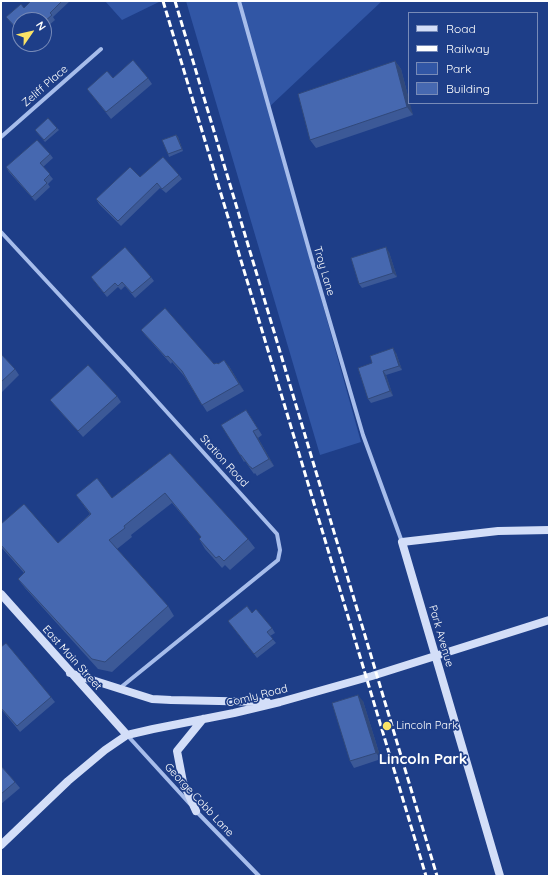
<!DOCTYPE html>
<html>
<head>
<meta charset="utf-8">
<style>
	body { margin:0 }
	#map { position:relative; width:550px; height:877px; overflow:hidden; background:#1e3e88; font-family:Quicksand,sans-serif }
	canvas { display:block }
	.frame { position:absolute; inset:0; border:2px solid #fff; pointer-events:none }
	.legend { position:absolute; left:408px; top:12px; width:130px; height:92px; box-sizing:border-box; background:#1e3e88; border:1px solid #788bb8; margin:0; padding:5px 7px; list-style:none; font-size:12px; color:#fff }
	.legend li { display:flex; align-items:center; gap:8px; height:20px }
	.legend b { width:20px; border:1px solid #788bb8 }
	.north { position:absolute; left:12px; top:12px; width:40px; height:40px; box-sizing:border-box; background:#1e3e88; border:1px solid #788bb8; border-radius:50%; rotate:56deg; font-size:11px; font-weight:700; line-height:16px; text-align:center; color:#fff }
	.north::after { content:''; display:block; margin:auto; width:14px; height:18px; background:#fae366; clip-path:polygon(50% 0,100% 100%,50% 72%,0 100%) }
</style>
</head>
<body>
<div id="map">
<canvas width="550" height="877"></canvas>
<div class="frame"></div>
<ul class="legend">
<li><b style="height:5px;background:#d3def8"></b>Road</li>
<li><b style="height:5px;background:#fff"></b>Railway</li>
<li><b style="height:11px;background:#3156a5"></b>Park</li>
<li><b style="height:11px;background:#4668b0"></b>Building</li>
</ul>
<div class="north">N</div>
</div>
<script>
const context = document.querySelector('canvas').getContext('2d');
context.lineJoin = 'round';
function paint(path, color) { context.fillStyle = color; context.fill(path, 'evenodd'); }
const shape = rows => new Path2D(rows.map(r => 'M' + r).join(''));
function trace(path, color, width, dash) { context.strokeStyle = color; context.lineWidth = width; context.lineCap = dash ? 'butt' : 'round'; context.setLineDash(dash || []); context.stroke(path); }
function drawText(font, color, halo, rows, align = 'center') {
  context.font = font + ' Quicksand,sans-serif'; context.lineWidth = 3.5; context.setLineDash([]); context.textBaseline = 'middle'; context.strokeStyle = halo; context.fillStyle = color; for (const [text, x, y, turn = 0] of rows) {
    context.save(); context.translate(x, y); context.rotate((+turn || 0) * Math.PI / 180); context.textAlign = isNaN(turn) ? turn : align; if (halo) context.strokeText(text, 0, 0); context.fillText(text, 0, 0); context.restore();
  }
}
const green = shape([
	[105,1,161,1,122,20],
	[186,1,382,1,268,108,361,442,320,455]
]);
const street = shape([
	[239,1,311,257,363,435,402,542],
	[1,137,101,49],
	[1,232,128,369,277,534,280,550,278,560,120,688],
	[127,735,190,804],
	[195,810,259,876]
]);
const secondary = shape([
	[1,594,127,735],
	[70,673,152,699,171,700,267,702],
	[196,811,183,782,177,751,203,719],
	[1,845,68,781,105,750,127,735,153,729,234,713,280,702,372,676,549,620],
	[500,876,402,542,498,531,549,530]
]);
const rail = shape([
	[163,1,426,876],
	[175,1,437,876]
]);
const wall = shape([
	[31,1,70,1,53,17,55,20,47,27,49,30,44,34,44,20,20,20,20,33,6,17,24,8],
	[395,61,401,69,409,100,409,103,413,115,316,148,310,140],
	[113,78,148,78,152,84,111,119,87,89],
	[57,128,59,130,45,142,35,130],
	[176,135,178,137,183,151,169,157,168,154],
	[50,154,53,158,43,167,53,179,48,184,50,187,35,201,9,172,6,167],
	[179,175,182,179,166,193,160,188,121,226,99,204,96,199,140,177],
	[389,252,397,277,362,288,359,284],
	[91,277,151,277,154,281,135,298,125,286,121,290,118,287,107,297],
	[141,330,214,364,218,364,229,366,244,391,207,412,184,376,172,362,171,364,146,336],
	[396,353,402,370,386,375,393,396,371,403,368,399,372,363],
	[1,354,15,369,19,375,1,393],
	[117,396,121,402,83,437,55,406,50,400],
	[246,410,262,435,258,438,274,466,257,476,255,473,254,474,245,461,244,462,240,455],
	[170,453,248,539,255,548,230,570,225,565,222,568,205,549,199,539,201,537,172,503,131,535,132,537,117,549,168,606,174,616,112,672,98,669,25,588,18,579,24,573,1,547,1,524,58,543,90,514,76,495,112,498],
	[252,613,272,628,275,633,270,636,276,643,257,658,228,621],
	[1,647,51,697,55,702,20,732,1,709],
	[363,701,381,759,354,768,350,761],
	[1,766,15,782,20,788,1,804]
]);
const shadedWall = shape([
	[395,61,401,69,409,100,409,103,410,103,413,115,407,107],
	[176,135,178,137,183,151,182,149],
	[386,247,389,252,397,277,393,273],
	[393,348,396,353,402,370,399,366],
	[224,360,229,366,244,391,239,384],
	[383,371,386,375,393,396,390,391],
	[253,431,258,438,274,466,269,459],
	[358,695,363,701,381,759,376,753]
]);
const building = shape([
	[31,1,62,1,50,13,52,15,44,22,44,20,20,20,20,32,6,17,21,4,24,8,31,1],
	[133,60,148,78,106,112,87,89,107,71,113,78,133,60],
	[395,61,407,107,310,140,298,94,395,61],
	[48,118,57,128,44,140,35,130,48,118],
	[176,135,182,149,168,154,162,140,176,135],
	[37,140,50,154,40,163,50,174,44,180,47,183,32,197,6,167,37,140],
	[163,157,179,175,162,189,157,183,118,221,96,199,130,167,140,177,163,157],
	[125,247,151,277,132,293,122,282,118,286,115,283,104,293,91,277,125,247],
	[386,247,393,273,359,284,351,258,386,247],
	[165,308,214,364,217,363,218,364,224,360,239,384,202,405,182,371,168,356,166,357,141,330,165,308],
	[393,348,399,366,383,371,390,391,368,399,358,368,372,363,370,356,393,348],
	[1,354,15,369,1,382,1,354],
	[88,365,117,396,78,431,50,400,88,365],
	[246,410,258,429,253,431,269,459,252,469,251,467,250,467,241,455,240,455,221,425,246,410],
	[170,453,248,539,224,561,219,556,216,558,199,539,201,537,165,493,124,526,125,528,109,540,168,606,105,662,92,659,18,579,25,572,1,545,1,524,24,504,58,543,91,514,76,495,97,478,112,498,170,453],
	[247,606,252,613,256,609,272,628,267,632,273,639,254,654,228,621,247,606],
	[6,643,51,697,17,726,1,708,1,647,6,643],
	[358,695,376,753,350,761,332,703,358,695],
	[1,766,15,782,1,794,1,766]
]);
const markers = [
	[387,726,5,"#fae366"]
];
const streetNames = [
	["Zeliff Place",45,86,-41],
	["Troy Lane",324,271,74],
	["Station Road",224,461,48],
	["Park Avenue",441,636,74],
	["East Main Street",72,658,48],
	["Comly Road",257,696,-14],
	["George Cobb Lane",199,800,47]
];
const poiNames = [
	["Lincoln Park",396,726]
];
const districtNames = [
	["Lincoln Park",423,759]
];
paint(green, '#3156a5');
trace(street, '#a7bdeb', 4);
trace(secondary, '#d3def8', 8);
trace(rail, '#fff', 3, [7, 3]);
paint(wall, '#3c5997');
paint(shadedWall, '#31497b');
paint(building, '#4668b0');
trace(building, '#31497b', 1);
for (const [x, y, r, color] of markers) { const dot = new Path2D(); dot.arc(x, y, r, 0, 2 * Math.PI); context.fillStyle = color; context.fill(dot); trace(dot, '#1e3e88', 1.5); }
drawText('11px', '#fff', '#1e3e88', streetNames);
drawText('11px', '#fff', '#1e3e88', poiNames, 'left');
drawText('bold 15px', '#fff', '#1e3e88', districtNames);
</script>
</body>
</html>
